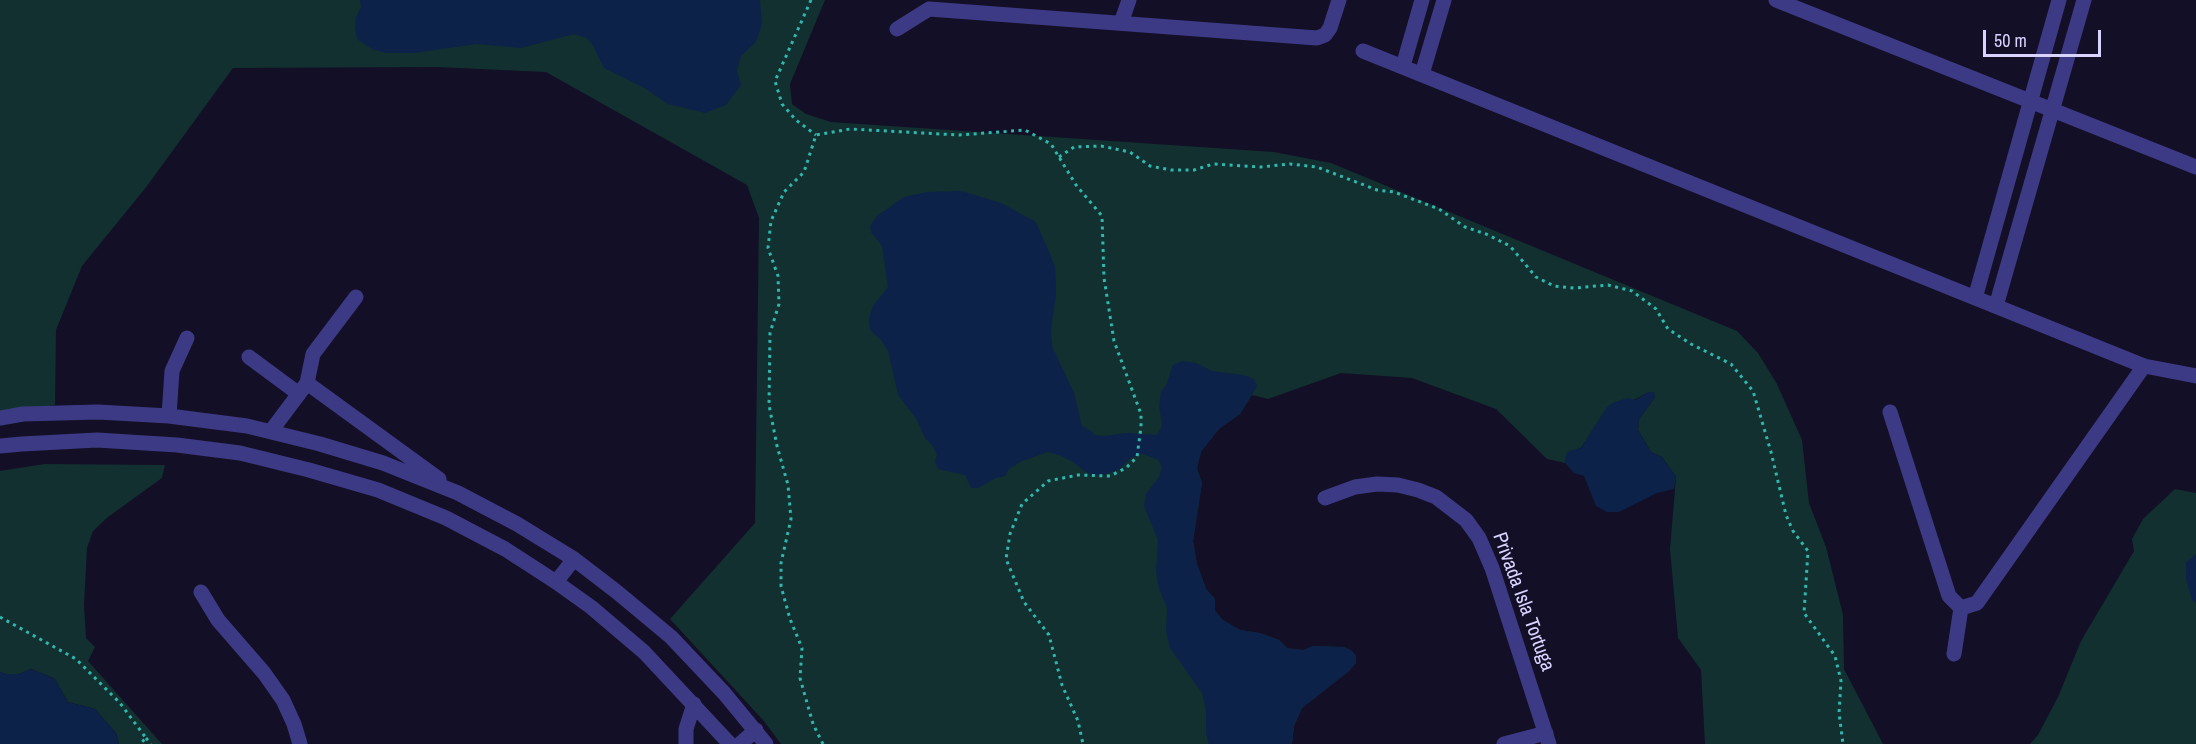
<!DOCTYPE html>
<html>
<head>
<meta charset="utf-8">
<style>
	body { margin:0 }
	#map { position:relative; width:2196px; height:744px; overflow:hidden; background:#130f26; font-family:"Archivo Narrow",sans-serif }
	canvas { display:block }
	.scale { position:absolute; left:1983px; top:30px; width:118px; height:27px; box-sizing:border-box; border:3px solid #d9d4ff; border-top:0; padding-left:8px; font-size:18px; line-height:21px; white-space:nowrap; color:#d9d4ff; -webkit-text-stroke:4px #130f26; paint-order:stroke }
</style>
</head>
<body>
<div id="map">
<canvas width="2196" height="744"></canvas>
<div class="scale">50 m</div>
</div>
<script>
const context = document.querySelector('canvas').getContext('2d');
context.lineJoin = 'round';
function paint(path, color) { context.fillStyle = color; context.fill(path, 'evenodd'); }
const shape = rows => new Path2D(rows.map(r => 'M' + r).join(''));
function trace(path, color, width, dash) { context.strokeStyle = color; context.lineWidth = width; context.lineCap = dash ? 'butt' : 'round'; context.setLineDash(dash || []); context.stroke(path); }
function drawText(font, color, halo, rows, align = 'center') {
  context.font = font + ' "Archivo Narrow",sans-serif'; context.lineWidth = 5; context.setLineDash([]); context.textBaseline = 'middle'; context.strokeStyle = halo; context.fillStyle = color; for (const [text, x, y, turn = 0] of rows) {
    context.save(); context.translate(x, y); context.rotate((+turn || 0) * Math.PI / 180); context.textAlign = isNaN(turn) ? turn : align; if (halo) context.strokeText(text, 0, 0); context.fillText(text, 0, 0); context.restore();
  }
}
const green = shape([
	[0,0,825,0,790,84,792,104,806,114,831,122,1274,152,1331,163,1737,331,1758,353,1777,384,1802,440,1809,503,1826,547,1843,615,1844,669,1883,744,1705,744,1701,670,1678,638,1670,549,1676,477,1662,457,1651,452,1638,430,1639,419,1655,397,1649,392,1601,417,1581,448,1568,452,1565,463,1547,459,1496,409,1412,378,1341,373,1268,399,1252,395,1240,414,1219,429,1201,451,1197,468,1202,483,1193,541,1197,564,1206,589,1215,599,1215,611,1223,620,1240,630,1260,633,1279,640,1287,648,1303,650,1313,646,1344,647,1351,650,1356,656,1356,663,1349,671,1302,708,1294,726,1292,744,781,744,763,720,670,619,755,523,759,218,747,185,546,72,436,67,233,68,147,186,82,266,56,330,55,405,0,413],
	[45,464,165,465,162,478,108,517,93,531,87,548,84,605,86,638,95,647,88,661,162,744,119,744,116,733,95,709,68,702,55,679,31,669,19,674,6,674,0,672,0,471],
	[2175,489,2196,493,2196,744,2030,744,2038,735,2058,697,2081,641,2134,551,2132,539,2143,519]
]);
const water = shape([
	[360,0,760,0,762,24,756,42,741,56,737,71,741,85,726,105,705,113,668,104,646,89,604,68,592,44,587,38,574,34,521,48,476,44,414,53,386,53,372,49,357,39,355,28,356,17,361,7],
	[961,191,1001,203,1036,222,1055,266,1056,294,1051,330,1052,346,1074,393,1082,426,1093,432,1094,435,1104,436,1127,433,1157,435,1161,428,1162,422,1159,407,1161,392,1166,385,1173,365,1182,361,1196,363,1212,371,1243,375,1254,379,1257,386,1240,414,1219,429,1201,452,1197,469,1202,483,1193,541,1197,564,1206,589,1215,599,1215,611,1223,620,1240,630,1260,633,1279,640,1287,648,1303,650,1313,646,1344,647,1351,650,1356,656,1356,663,1349,671,1302,708,1294,726,1292,744,1209,744,1206,734,1206,710,1202,693,1170,648,1166,631,1167,608,1159,589,1156,571,1158,540,1144,506,1146,494,1159,477,1162,468,1159,460,1143,454,1131,458,1118,470,1103,475,1091,475,1083,470,1073,462,1059,455,1048,452,1022,461,1009,469,1005,476,996,478,978,488,971,488,965,475,938,469,935,461,937,455,932,445,925,438,917,420,898,395,888,351,881,340,870,330,869,318,873,306,888,287,882,246,871,232,870,226,877,216,904,197,927,192],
	[1649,392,1654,392,1655,397,1639,419,1638,430,1651,452,1662,457,1676,477,1674,489,1657,493,1619,512,1607,512,1596,506,1584,476,1574,473,1565,463,1567,452,1581,448,1607,407,1613,403,1627,398,1635,400],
	[2196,554,2196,603,2192,600,2186,579,2186,562],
	[31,669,55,679,68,702,95,709,116,733,119,744,0,744,0,672,6,674,19,674]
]);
const path = shape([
	[811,0,775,81,782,104,796,120,816,135],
	[1059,157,1074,147,1101,146,1130,152,1150,166,1171,170,1194,170,1213,164,1261,167,1290,164,1317,167,1377,190,1394,192,1439,209,1465,227,1486,234,1510,246,1536,277,1554,286,1574,288,1608,285,1632,291,1656,309,1668,329,1691,344,1731,364,1753,391,1771,452,1786,515,1793,531,1808,551,1804,613,1835,656,1841,681,1839,713,1843,744],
	[0,617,76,659,120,703,146,738,140,744],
	[146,738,151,744],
	[823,744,813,724,800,678,802,648,790,619,781,586,781,563,791,519,788,485,777,446,769,405,770,333,779,304,778,276,768,248,771,221,784,192,804,172,816,135,850,129,959,135,1025,130,1051,144,1076,185,1102,216,1104,278,1114,341,1141,414,1141,427,1137,457,1126,468,1110,476,1078,475,1048,481,1022,504,1010,534,1006,559,1024,602,1049,635,1062,685,1078,721,1083,744]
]);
const minor = shape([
	[1776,0,2196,167],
	[1121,23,1129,0],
	[897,29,929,9,1317,38,1325,35,1330,28,1339,0],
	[1363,51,2144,366,2196,376],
	[1403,66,1422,0],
	[1422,74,1444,0],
	[1975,298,2059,0],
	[1996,306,2084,0],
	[249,357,299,394],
	[307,383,439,479],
	[1890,412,1949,596,1961,608],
	[169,416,172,371,187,338],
	[0,418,23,414,98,412,169,416,247,426,320,444,383,463,458,493,517,524,574,559,617,592,671,637,724,693,766,744],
	[271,431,307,383,313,354,356,297],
	[0,446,22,444,97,440,177,445,240,453,309,470,378,490,446,518,505,549,556,582,591,607,644,652,730,744],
	[1325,498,1355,487,1377,484,1398,485,1418,490,1436,497,1466,520,1479,538,1492,568,1549,744],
	[556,582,574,559],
	[201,592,218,620,264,673,283,700,294,724,300,744],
	[1961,608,1977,603,2144,366],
	[1954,654,1961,608],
	[686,744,686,729,694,704],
	[740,744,756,730],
	[1504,744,1546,733]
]);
const streetNames = [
	["Privada Isla Tortuga",1523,602,70]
];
paint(green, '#12302f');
paint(water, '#0c2248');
trace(path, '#2fb8b0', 3, [3, 4.5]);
trace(minor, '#3d3a85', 15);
drawText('20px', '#d9d4ff', '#130f26', streetNames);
</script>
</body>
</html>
